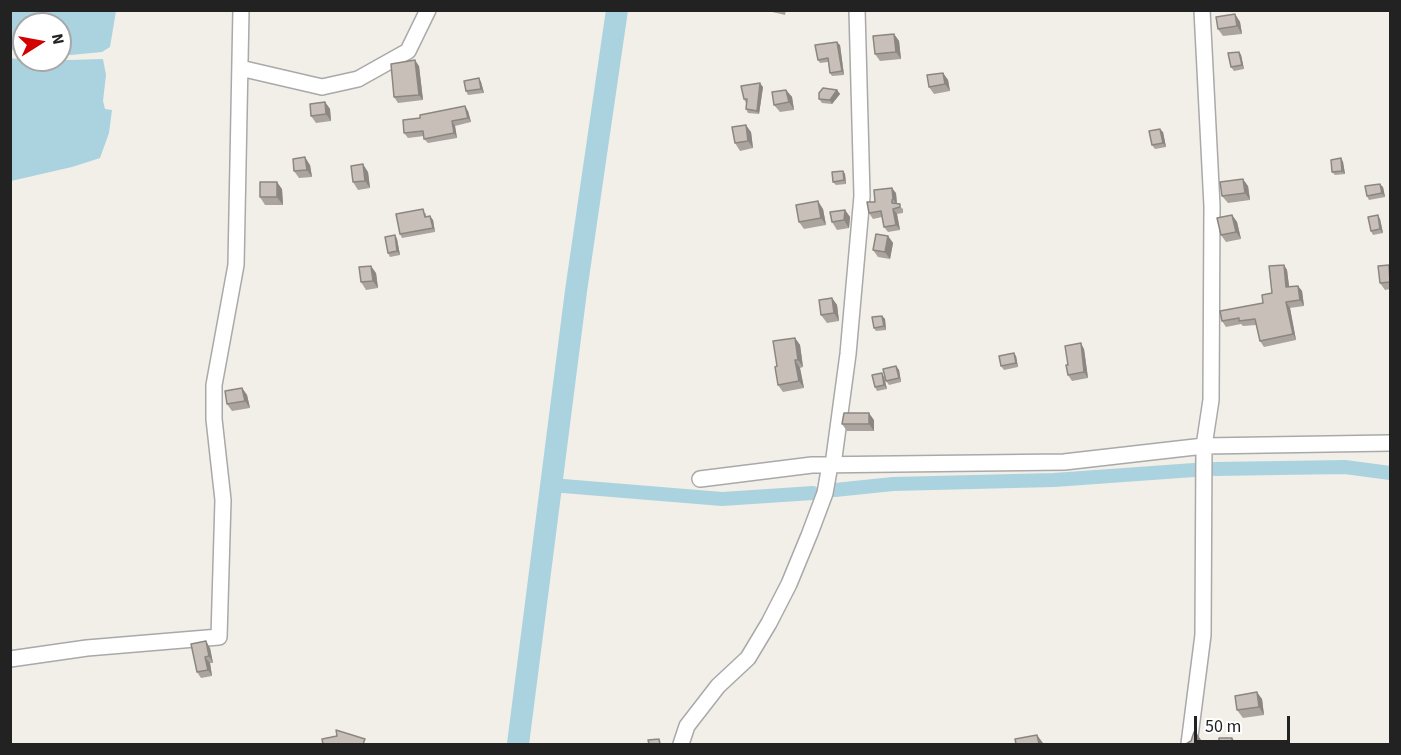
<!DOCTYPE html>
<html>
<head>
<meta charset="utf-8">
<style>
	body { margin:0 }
	#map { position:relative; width:1401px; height:755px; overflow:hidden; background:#f2efe9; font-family:"Source Sans 3",sans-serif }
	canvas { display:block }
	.frame { position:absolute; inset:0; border:12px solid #222; pointer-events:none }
	.north { position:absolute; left:12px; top:12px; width:60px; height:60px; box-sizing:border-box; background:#fff; border:2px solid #a7a7a7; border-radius:50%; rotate:79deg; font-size:16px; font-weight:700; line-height:24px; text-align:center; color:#222 }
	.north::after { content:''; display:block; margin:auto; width:21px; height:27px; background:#d40000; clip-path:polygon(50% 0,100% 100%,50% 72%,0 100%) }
	.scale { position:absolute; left:1194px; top:716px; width:96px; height:27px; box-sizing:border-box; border:3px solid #222; border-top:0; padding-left:8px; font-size:18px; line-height:21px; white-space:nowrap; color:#222; -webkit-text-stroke:4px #fff; paint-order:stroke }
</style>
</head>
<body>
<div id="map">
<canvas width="1401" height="755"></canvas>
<div class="frame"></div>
<div class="north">N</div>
<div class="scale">50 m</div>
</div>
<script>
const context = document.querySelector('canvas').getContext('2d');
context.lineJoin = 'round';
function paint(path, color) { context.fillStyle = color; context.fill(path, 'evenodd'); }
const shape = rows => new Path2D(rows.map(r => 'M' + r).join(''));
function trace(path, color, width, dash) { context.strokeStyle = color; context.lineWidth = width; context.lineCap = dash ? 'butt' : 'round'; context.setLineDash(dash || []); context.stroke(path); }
const water = shape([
	[11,10,116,10,116,11,110,47,102,52,60,56,60,24,24,24,24,52,11,50],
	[10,58,33,61,103,59,106,75,103,101,105,109,112,110,109,133,100,158,72,167,11,181]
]);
const canal = shape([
	[1215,469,1345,467,1390,473],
	[551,485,722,499,813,493],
	[835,490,893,484,1054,480,1194,470]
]);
const river = shape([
	[518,744,576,291,617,10]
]);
const minor = shape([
	[240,68,322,87,358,79,408,51,428,10],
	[833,465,848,354,862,196,857,10],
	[700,479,812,465,1064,462,1204,446,1390,443],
	[10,659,87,648,219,637,223,500,214,419,214,385,236,265,241,10],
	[681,744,687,726,718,686,748,658,769,623,789,584,810,533,825,493,830,465],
	[1189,744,1203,635,1204,446,1211,400,1212,206,1202,10]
]);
const wall = shape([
	[767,10,786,10,785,15,768,11],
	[1235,14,1240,22,1242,34,1223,36,1218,29],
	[894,34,899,41,901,59,880,61,875,54],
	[840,45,844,75,832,76,830,73,828,62,820,63,818,60],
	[1239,52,1241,55,1244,69,1234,71,1231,67],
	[419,66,423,100,398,103,394,97],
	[943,73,948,80,950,91,934,94,929,87],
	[481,82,484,93,468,95,466,91],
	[763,87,759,114,748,113,746,109,746,103,744,99],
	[786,90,792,97,794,110,780,112,774,105],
	[837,90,840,94,832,104,822,103,819,99],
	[325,102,330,109,331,121,316,123,311,116],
	[468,111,471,122,455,126,457,138,428,143,424,139,424,136,408,138,404,133],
	[751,132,753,148,740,151,735,143],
	[1163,132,1166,147,1155,149,1152,145],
	[1341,158,1343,162,1345,174,1335,175,1332,172],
	[310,165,312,177,299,178,294,171],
	[843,171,845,174,846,184,836,185,833,182],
	[368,172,370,188,358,190,353,182],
	[1248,186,1250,200,1228,203,1222,196],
	[1383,187,1385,197,1369,200,1367,196],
	[282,189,283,205,265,205,260,197],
	[896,193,897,204,903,209,903,213,897,214,900,230,888,232,884,227,882,217,873,219,869,213,875,202],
	[823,209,826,225,804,229,799,222],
	[845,210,850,217,849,228,837,230,832,222],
	[426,213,426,217,433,220,435,232,402,238,400,234],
	[1232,215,1237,222,1241,239,1226,242,1221,235],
	[1380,219,1383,233,1373,235,1371,231],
	[395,235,397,239,400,255,390,257,388,253],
	[888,236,893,243,890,259,878,257,873,250],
	[1284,265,1287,270,1289,287,1298,286,1302,291,1304,306,1290,308,1296,340,1264,347,1260,341,1256,325,1243,326,1241,324,1226,327,1222,321,1263,303,1272,293],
	[1390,267,1390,289,1385,290,1380,283],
	[376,273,378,288,366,290,361,282],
	[832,298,837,305,839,321,827,323,821,315],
	[882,316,885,319,886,330,876,331,874,328],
	[795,338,800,345,803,367,800,368,804,388,783,392,778,385,777,366],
	[1084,349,1088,378,1072,381,1068,375],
	[1016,356,1018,367,1004,370,1001,366],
	[896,366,899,370,901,382,889,385,886,381],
	[884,377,887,389,877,391,875,387],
	[242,388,247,395,250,408,232,411,227,404],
	[874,420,874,431,847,431,842,424],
	[210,648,213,663,210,663,212,676,201,678,197,672],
	[1262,699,1264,715,1243,718,1237,710]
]);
const shadedWall = shape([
	[1235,14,1240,22,1242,34,1237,26],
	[894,34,899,41,901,59,896,52],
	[837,42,840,45,844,75,842,71],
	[1239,52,1241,55,1244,69,1242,65],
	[415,60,419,66,423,100,419,95],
	[943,73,948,80,950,91,945,84],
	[479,78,481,82,484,93,481,89],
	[760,83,763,87,759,114,757,111],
	[786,90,792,97,794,110,789,102],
	[837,90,840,94,832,104,830,100],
	[325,102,330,109,331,121,326,114],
	[465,106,468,111,471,122,468,118],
	[452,121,455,126,457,138,454,133],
	[746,125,751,132,753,148,748,141],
	[1160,129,1163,132,1166,147,1163,143],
	[305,157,310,165,312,177,307,170],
	[1341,158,1343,162,1345,174,1342,171],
	[363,164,368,172,370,188,365,181],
	[843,171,845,174,846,184,844,180],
	[1243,179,1248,186,1250,200,1245,193],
	[277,182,282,189,283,205,277,197],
	[1380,184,1383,187,1385,197,1382,193],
	[892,188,896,193,897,205,893,199],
	[818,201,823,209,826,225,821,218],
	[893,209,897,214,900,230,896,225],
	[845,210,850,217,849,228,844,220],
	[1232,215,1237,222,1241,239,1236,232],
	[1378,215,1380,219,1383,233,1380,229],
	[430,216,433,220,435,232,433,228],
	[395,235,397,239,400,255,397,251],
	[888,236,893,243,890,259,885,252],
	[1284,265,1287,270,1290,293,1286,287],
	[371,266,376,273,378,288,373,281],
	[1298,286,1302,291,1304,306,1300,300],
	[832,298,837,305,839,321,834,313],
	[1286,302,1290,308,1296,340,1293,334],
	[882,316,885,319,886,330,884,326],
	[795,338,800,345,803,367,798,360],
	[1081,343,1084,349,1088,378,1084,372],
	[1014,353,1016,356,1018,367,1016,363],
	[795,360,800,368,804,388,799,381],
	[896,366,899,370,901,382,899,378],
	[882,373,884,377,887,389,884,385],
	[242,388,247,395,250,408,245,401],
	[869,413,874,420,874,431,869,424],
	[206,641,210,648,213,663,209,656],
	[205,657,210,663,212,676,208,670],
	[1257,692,1262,699,1264,715,1259,707],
	[1196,732,1201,740,1202,744,1196,744],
	[1037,735,1043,743,1043,744,1039,744],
	[1232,738,1237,744,1232,744]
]);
const building = shape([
	[1235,14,1237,26,1218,29,1216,17,1235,14],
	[894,34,896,52,875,54,873,36,894,34],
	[837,42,842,71,830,73,828,58,818,60,815,45,837,42],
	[1239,52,1242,65,1231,67,1228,53,1239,52],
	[415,60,419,95,394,97,391,64,415,60],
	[943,73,945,84,929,87,927,75,943,73],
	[479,78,481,89,466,91,464,81,479,78],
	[760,83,757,111,746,109,747,99,744,99,741,86,760,83],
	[823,88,837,90,830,100,819,99,819,93,823,88],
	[786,90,789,102,774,105,772,92,786,90],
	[325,102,326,114,311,116,310,104,325,102],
	[465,106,468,118,452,121,454,133,424,139,423,131,404,133,403,120,420,118,420,115,465,106],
	[746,125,748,141,735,143,732,127,746,125],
	[1160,129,1163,143,1152,145,1149,131,1160,129],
	[305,157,307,170,294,171,293,159,305,157],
	[1341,158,1342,171,1332,172,1331,160,1341,158],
	[363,164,365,181,353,182,351,166,363,164],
	[843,171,844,180,833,182,832,172,843,171],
	[1243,179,1245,193,1222,196,1220,182,1243,179],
	[260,182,277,182,277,197,260,197,260,182],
	[1380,184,1382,193,1367,196,1365,186,1380,184],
	[892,188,893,199,892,200,892,203,900,204,900,207,893,209,896,225,884,227,881,211,869,213,867,202,875,202,874,190,892,188],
	[818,201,821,218,799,222,796,205,818,201],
	[423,209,425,217,430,216,433,228,400,234,396,214,423,209],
	[845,210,844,220,832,222,830,212,845,210],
	[1232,215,1236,232,1221,235,1217,218,1232,215],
	[1378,215,1380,229,1371,231,1368,217,1378,215],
	[876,234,888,236,885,252,873,250,876,234],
	[395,235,397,251,388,253,385,237,395,235],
	[1284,265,1286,287,1298,286,1300,300,1286,302,1293,334,1260,341,1255,319,1239,321,1239,318,1222,321,1220,311,1263,303,1262,295,1272,293,1269,266,1284,265],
	[1389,265,1390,282,1380,283,1378,266,1389,265],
	[371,266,373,281,361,282,359,267,371,266],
	[832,298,834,313,821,315,819,300,832,298],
	[882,316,884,326,874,328,872,317,882,316],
	[795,338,798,360,795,360,799,381,778,385,775,367,777,366,773,341,795,338],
	[1081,343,1084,372,1068,375,1066,365,1068,365,1065,346,1081,343],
	[1014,353,1016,363,1001,366,999,356,1014,353],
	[896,366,899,378,886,381,883,369,896,366],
	[882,373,884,385,875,387,872,375,882,373],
	[242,388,245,401,227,404,225,391,242,388],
	[844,413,869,413,869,424,842,424,844,413],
	[206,641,209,656,205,657,208,670,197,672,191,644,206,641],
	[1257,692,1259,707,1237,710,1235,696,1257,692],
	[336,730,365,739,363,744,323,744,322,739,337,736,336,730],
	[1194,732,1196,732,1196,744,1186,744,1191,741,1194,732],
	[1037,735,1039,744,1016,744,1015,739,1037,735],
	[1219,738,1232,738,1232,744,1219,744,1219,738],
	[659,739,660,744,649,744,648,740,659,739]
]);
paint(water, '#aad3df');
trace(canal, '#aad3df', 14);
trace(river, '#aad3df', 22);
trace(minor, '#a9a9a9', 18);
trace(minor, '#fff', 15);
paint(wall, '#aba49e');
paint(shadedWall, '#8b8681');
paint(building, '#c7bfb8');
trace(building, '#8b8681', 1.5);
</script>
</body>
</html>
